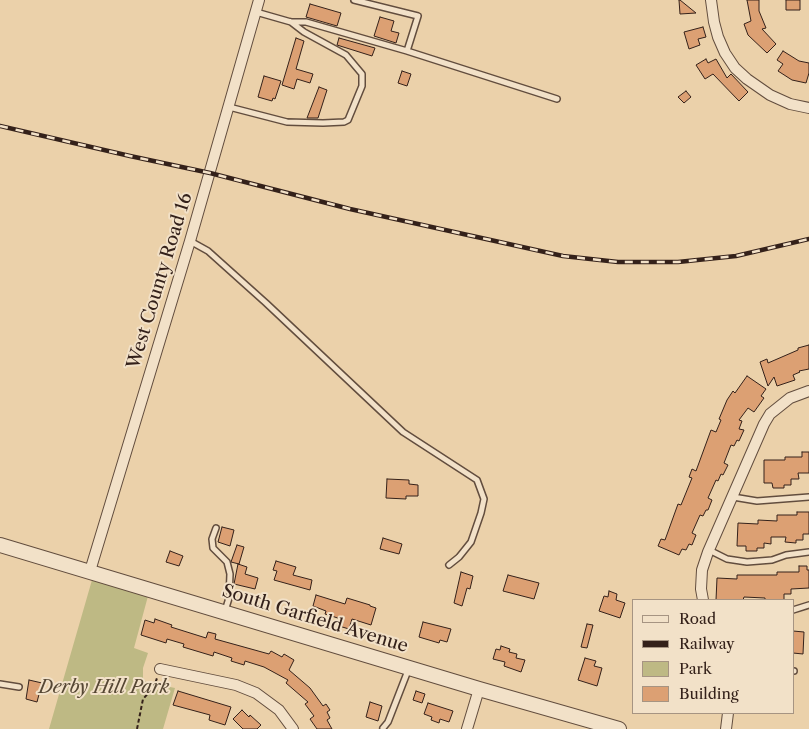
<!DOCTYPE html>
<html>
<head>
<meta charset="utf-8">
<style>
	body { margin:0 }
	#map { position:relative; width:809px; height:729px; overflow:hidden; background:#ebd1aa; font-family:"Libre Caslon Text",serif }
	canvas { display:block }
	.legend { position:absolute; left:632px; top:599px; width:162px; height:115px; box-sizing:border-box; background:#f2e1c8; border:1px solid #a69482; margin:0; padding:6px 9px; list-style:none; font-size:15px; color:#34211a }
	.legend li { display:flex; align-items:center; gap:10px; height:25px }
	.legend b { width:25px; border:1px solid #a69482 }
</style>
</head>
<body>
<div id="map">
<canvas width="809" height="729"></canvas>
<ul class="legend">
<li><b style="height:6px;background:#f2e1c8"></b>Road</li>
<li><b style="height:6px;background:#34211a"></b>Railway</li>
<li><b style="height:14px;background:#beb984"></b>Park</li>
<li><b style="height:14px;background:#dca073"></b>Building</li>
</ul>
</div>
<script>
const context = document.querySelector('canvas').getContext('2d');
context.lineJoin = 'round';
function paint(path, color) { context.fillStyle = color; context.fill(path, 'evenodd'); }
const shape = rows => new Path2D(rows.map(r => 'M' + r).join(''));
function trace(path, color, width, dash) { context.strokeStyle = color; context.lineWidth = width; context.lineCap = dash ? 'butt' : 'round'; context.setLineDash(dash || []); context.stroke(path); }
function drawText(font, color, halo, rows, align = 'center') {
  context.font = font + ' "Libre Caslon Text",serif'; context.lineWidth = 4; context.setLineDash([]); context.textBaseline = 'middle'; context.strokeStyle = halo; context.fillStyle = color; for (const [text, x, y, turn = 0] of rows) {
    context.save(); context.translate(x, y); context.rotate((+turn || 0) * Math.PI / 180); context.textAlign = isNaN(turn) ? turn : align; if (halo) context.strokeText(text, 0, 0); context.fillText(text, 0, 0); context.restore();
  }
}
const green = shape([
	[92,580,148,596,134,648,148,653,143,668,143,678,146,682,158,690,170,687,175,688,163,729,49,729]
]);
const building = shape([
	[679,0,680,0,696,13,680,14,679,0],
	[747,0,759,0,759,11,766,28,762,29,776,44,767,53,748,35,744,24,751,21,747,0],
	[786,0,800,0,800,10,786,10,786,0],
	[310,4,341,13,337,26,306,17,310,4],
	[380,17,394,21,391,31,399,33,396,43,374,36,380,17],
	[703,27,706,37,698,39,700,45,689,49,684,32,703,27],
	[296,38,304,41,296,69,313,74,310,83,297,79,294,89,282,85,296,38],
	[339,38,375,48,372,56,337,45,339,38],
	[783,51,799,61,809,63,809,73,806,83,792,80,778,71,783,64,777,60,783,51],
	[706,59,708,63,716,59,727,78,731,74,748,92,739,101,713,74,705,79,696,65,706,59],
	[402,71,411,74,407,86,398,83,402,71],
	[264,76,281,81,275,99,273,98,272,101,258,97,264,76],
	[319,87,327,90,318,118,307,118,319,87],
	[686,91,691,97,684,103,678,97,686,91],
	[809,345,809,369,799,371,800,372,793,375,795,380,777,386,774,377,768,386,760,362,767,359,768,363,798,350,798,348,809,345],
	[747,376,766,389,761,396,764,398,754,412,748,408,739,420,742,421,739,429,744,430,739,441,737,440,734,446,731,445,724,463,728,465,723,475,721,474,718,481,716,480,708,498,712,500,708,510,706,510,703,516,700,515,692,533,696,535,692,545,689,544,686,550,682,549,679,555,658,546,661,539,665,540,678,504,681,505,692,478,689,477,692,469,696,471,711,430,716,432,721,420,719,419,727,400,733,391,735,393,747,376],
	[802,452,809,452,809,473,798,473,799,479,791,479,791,485,784,485,784,488,773,488,772,483,764,483,764,460,785,460,785,457,802,457,802,452],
	[387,479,409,480,409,484,418,485,418,496,406,496,406,499,386,498,387,479],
	[797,512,809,512,809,534,803,534,803,540,796,540,796,543,785,542,786,537,771,537,771,544,764,543,764,548,757,548,757,551,746,551,746,546,737,546,738,523,758,524,758,520,777,521,777,515,797,515,797,512],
	[222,527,234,530,230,546,218,542,222,527],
	[383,538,402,544,399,554,380,549,383,538],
	[237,545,244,547,239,564,231,562,237,545],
	[170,551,183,556,179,566,166,562,170,551],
	[276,561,296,567,293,575,312,580,310,590,274,580,277,571,273,570,276,561],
	[238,564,247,567,245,574,258,578,255,589,234,584,238,564],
	[799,566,807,566,807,570,809,570,809,588,791,589,791,594,784,594,784,600,765,600,765,598,744,597,743,600,716,600,717,578,737,579,737,575,777,575,777,572,799,572,799,566],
	[461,572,473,576,470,589,467,588,462,606,454,603,461,572],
	[508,575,539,583,534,599,503,591,508,575],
	[609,591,617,594,616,600,625,603,620,618,599,611,604,596,608,597,609,591],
	[316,595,345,604,347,598,370,605,370,606,376,608,371,625,352,619,349,629,339,626,341,619,325,614,326,611,313,606,316,595],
	[155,619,172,625,171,627,206,638,208,632,216,634,215,639,269,654,271,651,282,657,284,654,294,660,289,670,310,688,323,706,326,704,330,710,327,712,330,718,327,720,332,729,317,729,310,719,314,716,305,704,308,702,286,683,288,680,264,667,245,661,244,665,231,661,232,658,214,652,213,656,183,647,184,644,167,639,166,643,141,635,145,620,154,623,155,619],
	[423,622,451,629,447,642,440,640,439,643,419,637,423,622],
	[587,624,593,625,587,648,581,647,587,624],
	[793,631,804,632,803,654,793,653,793,631],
	[501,646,510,649,509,652,517,654,516,658,525,660,521,672,504,666,505,662,493,659,496,649,500,650,501,646],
	[585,658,596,661,594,666,602,668,597,686,578,680,585,658],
	[29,680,42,683,37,702,26,699,29,680],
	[178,691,231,707,225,725,209,720,210,715,173,705,178,691],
	[416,691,425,694,422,703,413,700,416,691],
	[370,702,382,706,378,721,366,717,370,702],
	[428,703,453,711,449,722,440,719,439,723,431,720,432,717,424,714,428,703],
	[242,710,249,717,250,715,261,725,257,729,243,729,233,719,242,710]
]);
const path = shape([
	[137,729,143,699,154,687,157,678]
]);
const service = shape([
	[256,12,291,22,306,22,407,51,418,16,354,0],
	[407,51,557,99],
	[229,107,287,122,323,123,344,122,348,120,362,86,362,74,346,55,304,32,291,22],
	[190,241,208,251,266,303,403,432,477,480,484,499,481,513,471,542,459,557,449,565],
	[733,497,757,501,809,497],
	[216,528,212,539,213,548,227,562,230,574,229,598,225,611],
	[709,550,727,559,747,562,772,560,786,555,809,552],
	[793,610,809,605],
	[793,671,794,671],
	[0,684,19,687],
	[383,728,388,722,409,668]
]);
const minor = shape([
	[711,0,714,22,718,37,725,53,735,68,747,79,770,95,790,104,809,108],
	[90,571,190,241,259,0],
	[703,600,701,589,702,570,708,552,764,424,770,414,790,398,809,391],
	[160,669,236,685,256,693,279,710,293,729],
	[467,729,479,689],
	[726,729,728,713]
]);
const tertiary = shape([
	[0,545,479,689,619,729]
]);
const rail = shape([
	[0,126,130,156,210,173,350,209,563,256,618,262,678,262,736,256,809,239]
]);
const streetNames = [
	["West County Road 16",160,281,-73],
	["South Garfield Avenue",315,619,17]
];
const parkNames = [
	["Derby Hill Park",104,688]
];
paint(green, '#beb984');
paint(building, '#dca073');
trace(building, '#34211a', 1);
trace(service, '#624d3e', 8);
trace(minor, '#624d3e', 12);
trace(tertiary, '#624d3e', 16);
trace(path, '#34211a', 2, [4, 2.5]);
trace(service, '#f2e1c8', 5);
trace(minor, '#f2e1c8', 10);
trace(tertiary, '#f2e1c8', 14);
trace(rail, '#34211a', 4.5);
trace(rail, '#f2e1c8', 2.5, [8]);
drawText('18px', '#34211a', '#f2e1c8', streetNames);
drawText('italic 18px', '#564734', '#f2e1c8', parkNames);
</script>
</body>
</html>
